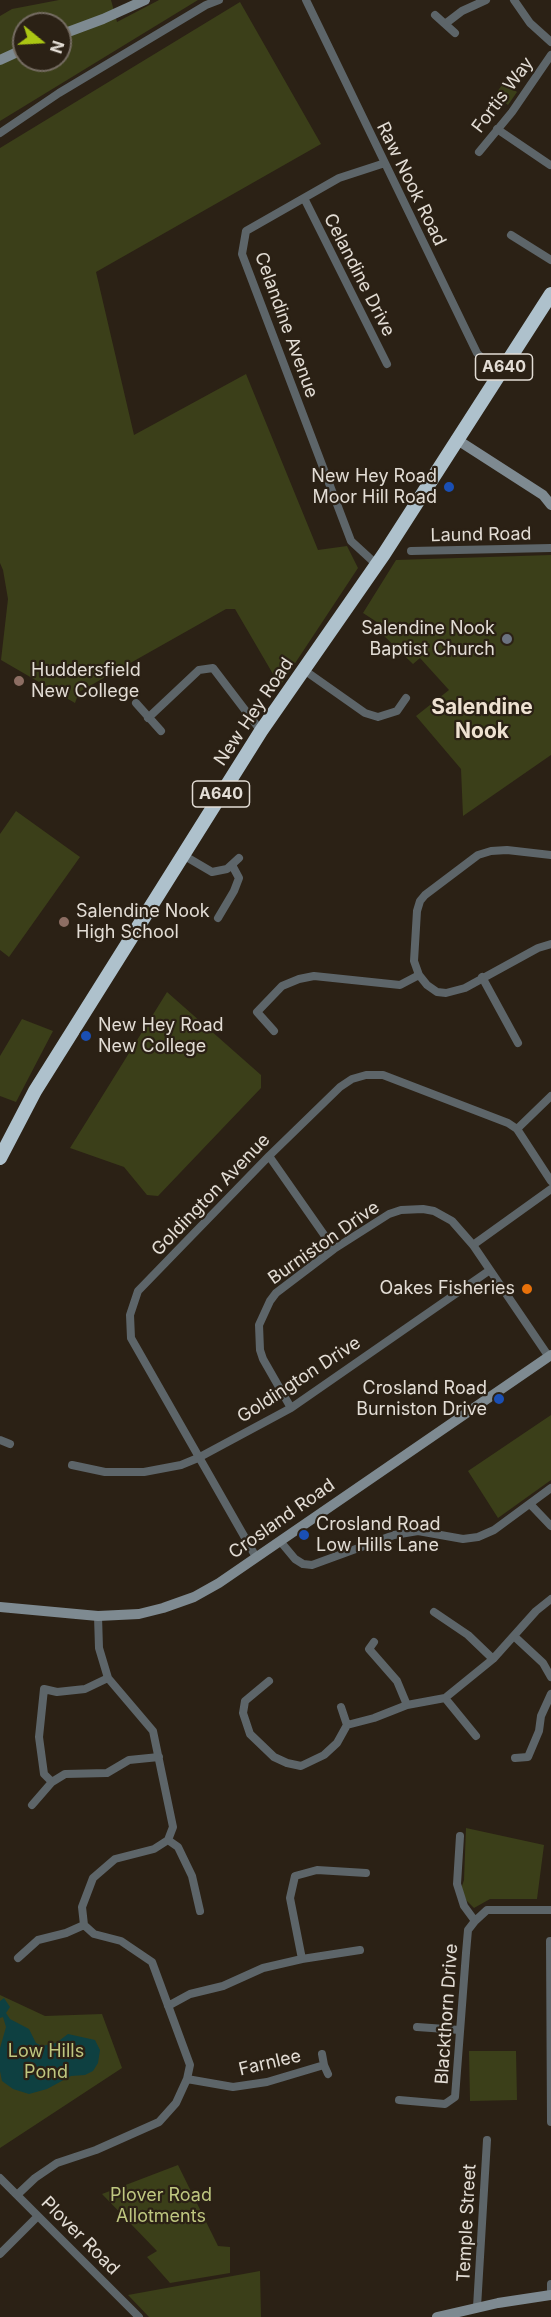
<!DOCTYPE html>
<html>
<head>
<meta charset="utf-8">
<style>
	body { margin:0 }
	#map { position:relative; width:551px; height:2317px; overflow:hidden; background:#2b2115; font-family:Inter,sans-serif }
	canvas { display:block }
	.north { position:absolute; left:12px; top:12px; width:60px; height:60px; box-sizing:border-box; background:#2b2115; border:2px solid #756c62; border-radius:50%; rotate:108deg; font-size:16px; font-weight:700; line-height:24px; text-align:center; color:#e3ddd5 }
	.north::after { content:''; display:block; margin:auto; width:21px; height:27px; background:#abc614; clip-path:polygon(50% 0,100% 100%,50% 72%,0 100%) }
</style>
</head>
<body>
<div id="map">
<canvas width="551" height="2317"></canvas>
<div class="north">N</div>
</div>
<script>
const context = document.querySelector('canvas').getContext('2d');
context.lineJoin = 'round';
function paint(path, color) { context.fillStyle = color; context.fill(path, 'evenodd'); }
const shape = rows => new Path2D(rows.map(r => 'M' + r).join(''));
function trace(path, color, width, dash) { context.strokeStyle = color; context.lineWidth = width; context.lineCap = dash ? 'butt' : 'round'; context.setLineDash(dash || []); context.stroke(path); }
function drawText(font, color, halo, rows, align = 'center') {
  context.font = font + ' Inter,sans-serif'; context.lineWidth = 4.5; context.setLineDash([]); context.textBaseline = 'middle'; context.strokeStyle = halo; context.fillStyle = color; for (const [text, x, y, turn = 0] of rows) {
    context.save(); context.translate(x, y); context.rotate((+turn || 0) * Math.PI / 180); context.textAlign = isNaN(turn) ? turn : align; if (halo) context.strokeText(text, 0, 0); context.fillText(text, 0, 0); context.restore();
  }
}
const green = shape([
	[59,0,111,0,117,22,159,0,198,0,0,121,0,16,12,9],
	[24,24,60,24,60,60,24,60],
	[240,2,321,144,96,272,134,435,246,374,318,550,347,546,358,568,280,686,235,609,226,609,79,692,75,703,1,660,8,599,3,570,0,563,0,148],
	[504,82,517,92,508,105,495,95],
	[551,555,551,755,463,816,461,769,416,716,449,690,420,658,413,664,381,633,383,626,363,613,396,560],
	[16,811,80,857,9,957,0,950,0,834],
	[167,992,261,1075,261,1088,158,1196,147,1195,124,1167,70,1148],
	[22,1019,53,1031,16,1102,0,1096,0,1056],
	[551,1415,551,1480,498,1518,468,1471],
	[466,1828,544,1845,537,1899,490,1899,474,1908,466,1900,461,1889,464,1880],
	[0,1995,45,2016,102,2014,122,2068,0,2148],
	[469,2051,516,2051,517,2100,470,2101],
	[178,2165,218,2246,230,2247,230,2273,170,2283,147,2257,157,2251,102,2194],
	[260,2271,261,2317,149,2317,128,2295]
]);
const water = shape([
	[4,1998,10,2007,6,2013,10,2019,29,2029,36,2043,42,2046,56,2043,68,2034,95,2040,100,2050,98,2063,93,2071,85,2075,71,2076,47,2089,29,2094,13,2089,2,2081,0,2071,0,2048,6,2027,3,2017,0,2018,0,2001]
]);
const street = shape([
	[306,0,477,353,499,375],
	[514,0,530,23,551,42],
	[435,15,455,33],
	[445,24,462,11,486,0],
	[497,129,550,165],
	[0,133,59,93,206,5,219,0],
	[479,152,512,112,551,55],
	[304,198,387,364],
	[511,235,551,260],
	[411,551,551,548],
	[376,564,351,541,242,254,246,231,339,178,385,163],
	[304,670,365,713,378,717,397,711,406,698],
	[136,703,161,731],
	[148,718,199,670,213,668,261,731],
	[183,855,212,872,227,869,239,858],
	[551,855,507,850,491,851,478,855,425,895,420,901,417,911,414,961,419,975,427,985,437,992,446,993,465,988,538,948,551,944],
	[218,918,234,891,239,878,232,865],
	[482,977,518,1043],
	[274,1031,257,1012,282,986,299,979,314,976,400,985,419,975],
	[517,1129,551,1096],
	[269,1156,334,1249],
	[473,1245,551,1189],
	[291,1408,263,1359,260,1350,259,1325,270,1301,276,1293,334,1249,389,1214,401,1210,423,1209,434,1211,452,1221,473,1245,549,1357],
	[0,1440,10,1444],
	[72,1465,105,1472,144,1472,181,1465,198,1458,291,1408,490,1270],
	[530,1504,551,1526],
	[280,1541,295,1559,303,1564,312,1565,394,1535,418,1531,463,1539,478,1537,494,1530,551,1488],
	[256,1557,131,1338,130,1315,138,1291,269,1156,340,1087,352,1079,366,1075,383,1075,508,1123,517,1129,551,1181],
	[434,1612,468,1635,493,1659],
	[515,1637,543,1663,551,1677],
	[374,1642,369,1649,397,1681,407,1705],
	[269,1681,245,1701,243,1713,250,1734,274,1757,287,1763,301,1766,324,1755,337,1743,347,1725,374,1718,407,1705,445,1698,493,1659,536,1611,551,1599],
	[445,1698,476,1736],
	[341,1707,347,1725],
	[515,1758,528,1757,539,1731,541,1716,551,1694],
	[52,1782,44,1774,39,1737,44,1689,57,1692,85,1689,108,1678],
	[32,1805,52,1782,65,1774,107,1773,129,1760,159,1757],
	[460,1836,457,1884,464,1906,475,1921],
	[168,1840,178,1847,192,1876,200,1911],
	[550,1941,551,2122],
	[18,1958,38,1940,66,1933,84,1925],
	[302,1959,290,1898,295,1876,317,1870,366,1873],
	[168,2006,190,1994,223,1986,263,1968,302,1959,360,1950],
	[417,2027,460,2030],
	[322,2054,324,2065],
	[187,2079,233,2087,267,2082,324,2065,328,2074],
	[399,2100,445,2104,455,2097,466,1953,468,1930,475,1921,487,1910,551,1910],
	[0,2178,139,2317],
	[17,2195,35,2178,57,2163,96,2150,159,2122,176,2103,187,2079,190,2065,152,1962,121,1941,94,1934,84,1925,82,1907,93,1878,115,1859,154,1849,168,1840,173,1827,153,1731,108,1678,99,1648,98,1616],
	[0,2254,38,2216],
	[551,2295,551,2284],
	[477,2307,487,2140]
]);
const secondary = shape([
	[60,35,103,19,145,0],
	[0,60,24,49],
	[456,439,543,495,551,505],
	[0,1607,98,1616,139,1614,163,1608,194,1597,219,1583,551,1355],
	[437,2317,498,2303,551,2295]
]);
const highway = shape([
	[0,1158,35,1091,261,731,384,554,551,294]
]);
const markers = [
	[449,487,6,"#1a4fb4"],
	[507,639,6,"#6b7280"],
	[19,681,6,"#8d6e63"],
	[64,922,6,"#8d6e63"],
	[86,1036,6,"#1a4fb4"],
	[527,1289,6,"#e8710a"],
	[499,1399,6,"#1a4fb4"],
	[304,1535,6,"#1a4fb4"]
];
const shields = [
	[504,367,57],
	[221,794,57]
];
const shieldNames = [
	["A640",504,367],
	["A640",221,794]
];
const streetNames = [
	["Fortis Way",503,95,-53],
	["Raw Nook Road",411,184,64],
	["Celandine Drive",359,275,63],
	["Celandine Avenue",286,325,70],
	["Laund Road",481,535,-1],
	["New Hey Road",254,712,-56],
	["Goldington Avenue",211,1195,-46],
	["Burniston Drive",324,1243,-35],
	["Goldington Drive",299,1380,-33],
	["Crosland Road",282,1519,-35],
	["Blackthorn Drive",447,2014,-86],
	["Farnlee",270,2063,-13],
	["Temple Street",467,2223,-87],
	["Plover Road",80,2236,45]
];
const poiNames = [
	["New Hey Road",437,477],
	["Moor Hill Road",437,498],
	["Salendine Nook",495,629],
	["Baptist Church",495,650],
	["Huddersfield",31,671,"left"],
	["New College",31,692,"left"],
	["Salendine Nook",76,912,"left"],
	["High School",76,933,"left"],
	["New Hey Road",98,1026,"left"],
	["New College",98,1047,"left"],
	["Oakes Fisheries",515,1289],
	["Crosland Road",487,1389],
	["Burniston Drive",487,1410],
	["Crosland Road",316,1525,"left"],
	["Low Hills Lane",316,1546,"left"]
];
const parkNames = [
	["Low Hills",46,2052],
	["Pond",46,2073],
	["Plover Road",161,2196],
	["Allotments",161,2217]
];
const quarterNames = [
	["Salendine",482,708],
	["Nook",482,732]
];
paint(green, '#3b3f19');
paint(water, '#0e4041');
trace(street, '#5d6569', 8);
trace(secondary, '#7e8a91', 10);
trace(highway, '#aec1cc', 14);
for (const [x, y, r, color] of markers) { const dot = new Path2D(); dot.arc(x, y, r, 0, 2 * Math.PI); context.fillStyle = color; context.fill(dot); trace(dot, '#2b2115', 2); }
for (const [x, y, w] of shields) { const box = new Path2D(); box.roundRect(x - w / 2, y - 13, w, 26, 4.5); context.fillStyle = '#2b2115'; context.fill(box); trace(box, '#e3ddd5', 1.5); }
drawText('bold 16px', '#e3ddd5', null, shieldNames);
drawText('18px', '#e3ddd5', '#2b2115', streetNames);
drawText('18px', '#e3ddd5', '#2b2115', poiNames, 'right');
drawText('18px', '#bfc780', '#2b2115', parkNames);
drawText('bold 21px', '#eee1d1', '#2b2115', quarterNames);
</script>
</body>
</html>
